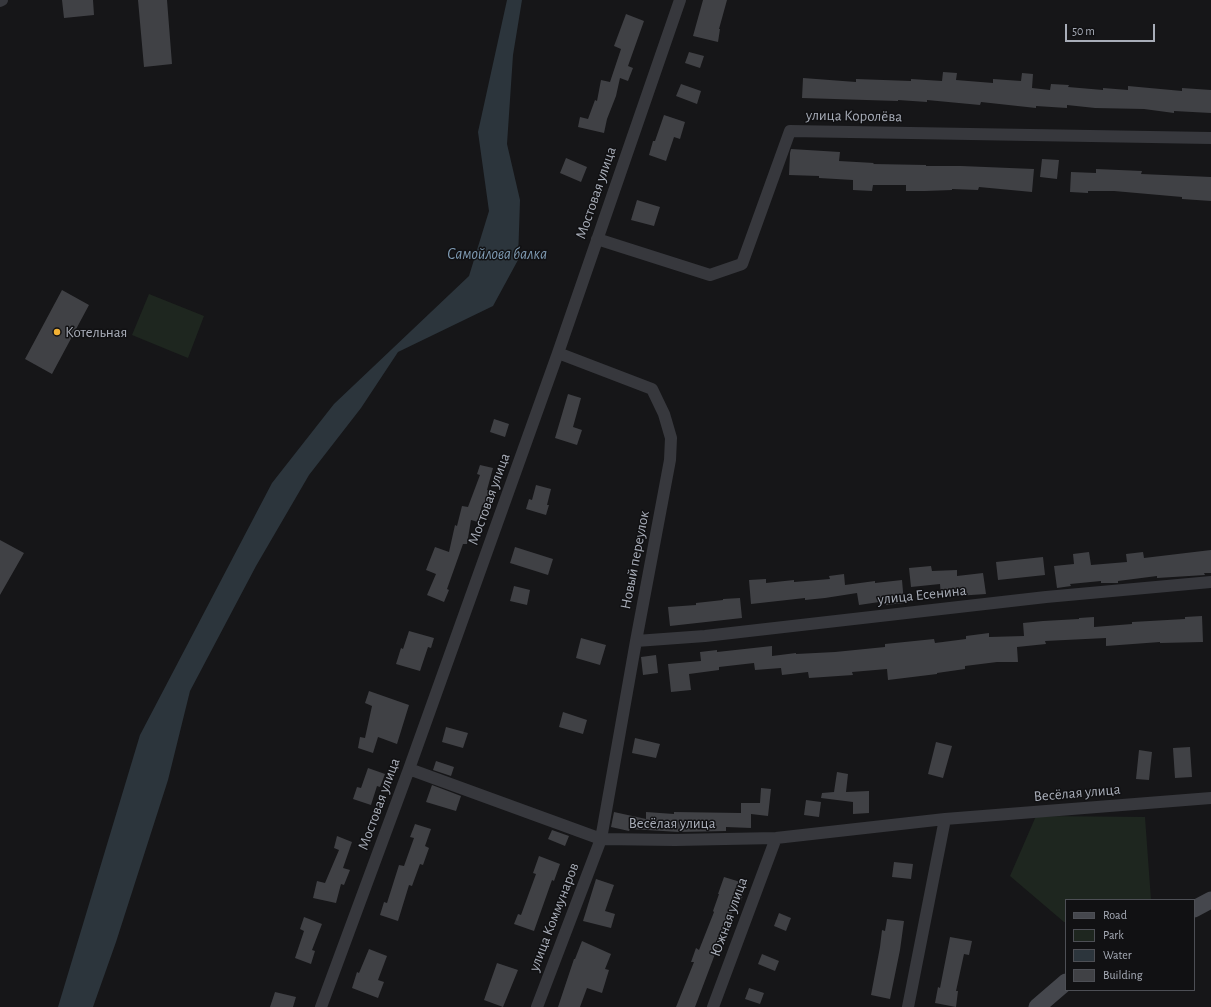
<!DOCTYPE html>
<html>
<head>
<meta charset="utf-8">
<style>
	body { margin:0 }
	#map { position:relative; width:1211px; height:1007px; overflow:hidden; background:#161618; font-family:"Alegreya Sans",sans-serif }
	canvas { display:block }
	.legend { position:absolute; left:1065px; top:899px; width:130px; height:92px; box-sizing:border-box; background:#111113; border:1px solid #4d4f55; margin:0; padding:5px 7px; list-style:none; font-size:12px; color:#a8adb8 }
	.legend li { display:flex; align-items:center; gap:8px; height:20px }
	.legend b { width:20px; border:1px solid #4d4f55 }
	.scale { position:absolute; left:1065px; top:24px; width:90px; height:18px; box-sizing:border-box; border:2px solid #a8adb8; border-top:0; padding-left:5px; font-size:12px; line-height:14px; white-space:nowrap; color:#a8adb8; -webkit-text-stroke:3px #111113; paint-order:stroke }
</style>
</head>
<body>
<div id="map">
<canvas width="1211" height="1007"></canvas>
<ul class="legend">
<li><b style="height:5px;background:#45474d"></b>Road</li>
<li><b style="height:11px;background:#1e261f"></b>Park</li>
<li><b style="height:11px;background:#2c353c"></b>Water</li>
<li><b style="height:11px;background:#404145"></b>Building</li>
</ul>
<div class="scale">50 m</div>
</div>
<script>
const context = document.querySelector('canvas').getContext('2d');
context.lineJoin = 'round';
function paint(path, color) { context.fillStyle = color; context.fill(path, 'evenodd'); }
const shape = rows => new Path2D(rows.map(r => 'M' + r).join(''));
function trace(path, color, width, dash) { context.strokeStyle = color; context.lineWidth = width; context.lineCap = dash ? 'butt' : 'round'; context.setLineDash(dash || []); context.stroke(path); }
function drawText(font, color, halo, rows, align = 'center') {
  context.font = font + ' "Alegreya Sans",sans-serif'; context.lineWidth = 3; context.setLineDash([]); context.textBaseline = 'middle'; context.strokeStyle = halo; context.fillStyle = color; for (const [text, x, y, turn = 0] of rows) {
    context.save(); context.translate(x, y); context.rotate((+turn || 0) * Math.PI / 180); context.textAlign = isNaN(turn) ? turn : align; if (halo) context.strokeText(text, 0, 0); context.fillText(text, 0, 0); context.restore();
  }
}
const green = shape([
	[149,294,204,316,188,358,132,335],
	[1036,816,1145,817,1151,900,1066,900,1066,922,1064,922,1010,876]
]);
const water = shape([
	[507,0,522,0,513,55,507,144,520,200,518,260,493,306,398,352,361,408,309,475,256,566,190,691,168,780,116,942,93,1007,58,1007,140,735,272,483,334,404,469,276,489,211,478,132]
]);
const building = shape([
	[62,0,93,0,94,15,64,18],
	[138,0,167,0,172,64,144,67],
	[703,0,727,0,719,29,720,29,718,42,693,36],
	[626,14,644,21,628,66,633,68,628,81,620,78,616,96,607,119,604,133,578,127,580,117,588,119,595,100,597,101,601,80,610,82,621,49,614,46],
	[689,52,704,56,700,68,685,63],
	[943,72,957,73,956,80,993,83,993,79,1021,81,1022,73,1033,74,1032,88,1050,90,1051,84,1069,85,1068,87,1103,90,1103,88,1128,90,1128,86,1182,91,1182,88,1211,90,1211,113,1174,111,1174,113,1144,109,1095,108,1067,105,1067,108,1036,106,1036,108,981,102,980,105,927,100,927,102,898,100,898,101,802,98,803,78,856,82,856,79,911,81,911,79,942,81],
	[681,84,701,91,697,104,676,96],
	[664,115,685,122,680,139,674,137,666,161,649,155,653,141,655,141],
	[791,149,840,152,839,161,874,163,873,164,926,165,926,166,961,166,1034,169,1032,192,979,187,978,190,952,189,952,190,925,191,906,191,906,185,873,185,872,191,853,190,853,180,819,178,819,176,789,175,790,153],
	[566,158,587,167,581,182,560,173],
	[1042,159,1059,160,1057,179,1040,177],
	[1096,169,1142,171,1141,174,1211,177,1211,201,1182,199,1182,197,1114,191,1088,191,1088,193,1070,192,1071,172,1096,173],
	[637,200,660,207,654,226,631,220],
	[62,290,89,305,52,374,25,359],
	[568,394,581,398,573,427,582,430,577,445,555,438],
	[494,419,509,424,505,437,490,432],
	[480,465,493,468,487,490,491,492,485,506,482,505,478,522,471,520,467,544,463,544,447,589,449,590,444,602,427,595,436,574,426,570,435,547,449,552,455,525,457,526,462,506,468,507,480,475,477,474],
	[536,485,551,489,547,505,549,505,546,515,526,509,529,499,532,500],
	[0,540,24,553,0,595],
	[515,547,553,559,548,575,510,563],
	[1211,550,1211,573,1204,573,1205,575,1157,578,1157,576,1118,581,1118,583,1101,583,1101,581,1070,584,1071,586,1057,588,1054,566,1074,564,1073,554,1089,552,1091,565,1127,562,1126,554,1143,552,1144,558],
	[1043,557,1045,575,998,580,996,562],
	[931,566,932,571,957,570,957,576,983,573,986,594,941,597,940,584,911,587,909,568],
	[844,574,845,585,875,581,875,583,902,580,904,603,886,605,886,601,859,605,857,593,825,598,805,600,805,598,751,604,749,580,766,579,766,583,794,580,794,582,830,579,829,576],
	[514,586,530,590,527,605,510,601],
	[740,598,742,618,670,626,668,607,696,605,696,603,723,600,723,599],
	[1202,616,1203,642,1160,643,1160,642,1106,646,1106,638,1045,641,1046,644,1017,647,1018,662,997,662,965,666,965,669,937,673,937,674,888,680,887,669,852,672,853,675,809,678,808,672,782,675,781,668,755,670,754,663,719,667,719,670,689,674,691,690,671,692,668,664,701,661,700,652,717,650,717,652,772,646,772,656,796,653,796,654,835,652,885,647,885,644,934,639,935,643,966,639,966,636,989,633,989,637,1024,636,1023,623,1043,621,1079,619,1079,618,1094,617,1094,627,1132,624,1132,622,1185,619,1185,617],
	[409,631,434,638,431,648,428,647,420,671,396,664,401,648,403,649],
	[581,638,606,645,600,665,576,658],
	[656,655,658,673,643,675,641,657],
	[369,691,409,705,397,744,378,737,373,753,358,748,360,737,365,738,372,706,365,703],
	[563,712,587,720,583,734,559,727],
	[446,727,468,733,463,748,442,742],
	[635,738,660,744,656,758,632,753],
	[936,742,952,746,943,778,928,774],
	[1190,747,1192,777,1175,778,1173,748],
	[1139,750,1152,752,1149,780,1136,779],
	[436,761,454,767,451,776,433,770],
	[368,768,385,774,380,787,377,786,371,805,353,799,357,787,361,788],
	[837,772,848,774,846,792,869,791,869,813,853,814,853,802,821,798,822,793,834,792],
	[432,785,461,796,456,811,426,802],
	[761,788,771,789,768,816,751,814,751,828,726,827,726,831,679,832,630,829,629,831,611,827,614,812,646,819,646,812,674,814,674,812,741,813,741,803,760,803],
	[806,800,821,802,819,817,804,815],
	[415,824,431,829,425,846,429,848,423,865,420,864,412,886,409,885,398,921,380,915,384,902,387,903,399,865,404,866,414,838,410,837],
	[552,830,569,836,565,846,548,839],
	[337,836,352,842,343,868,350,870,344,885,341,884,336,903,313,898,317,881,325,883,339,850,334,848],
	[539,856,560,864,554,881,552,880,534,931,514,924,518,914,521,915,536,874,533,873],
	[894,862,913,864,911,879,892,877],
	[724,877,747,884,741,901,737,900,730,918,729,917,695,1007,676,1007,694,962,691,962,696,948,699,950,714,912,713,911,719,894,718,894],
	[596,879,614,885,605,911,615,914,611,928,583,921],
	[779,913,791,918,786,931,774,926],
	[304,917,322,924,312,950,315,951,311,964,295,958,304,931,300,929],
	[887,919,904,921,900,950,890,999,871,995,880,947,882,930,885,931],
	[950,937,972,941,969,955,964,954,956,991,958,991,956,1007,935,1003,938,987,940,988],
	[582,941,611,954,605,969,609,970,602,993,587,988,580,1007,558,1007,574,959,575,959],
	[369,949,387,956,378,980,384,982,378,998,352,988,357,972,359,973],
	[762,954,779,961,775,971,758,964],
	[497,963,518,970,503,1007,484,1000],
	[749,988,764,993,760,1004,745,999],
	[275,992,296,997,293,1007,270,1007]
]);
const street = shape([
	[0,1,2,0],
	[597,239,710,275,742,264,790,131,1211,138],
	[636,641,705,636,1046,597,1211,582],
	[409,769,601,839,675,840,776,838,945,819,1211,798],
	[321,1007,409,769,558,353,680,0],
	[537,1007,601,839,636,641,670,460,671,438,664,414,652,389,558,353],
	[713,1007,776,838],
	[908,1007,945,819]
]);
const secondary = shape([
	[1194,909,1211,900],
	[1037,1007,1066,982]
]);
const markers = [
	[57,332,4,"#f2b134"]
];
const streetNames = [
	["улица Королёва",854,116,1],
	["Мостовая улица",596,193,-71],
	["Мостовая улица",489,499,-70],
	["Новый переулок",635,560,-79],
	["улица Есенина",922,595,-6],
	["Весёлая улица",1077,793,-5],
	["Мостовая улица",379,804,-70],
	["Весёлая улица",672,823],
	["улица Коммунаров",554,917,-69],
	["Южная улица",729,917,-70]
];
const poiNames = [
	["Котельная",65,332]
];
const waterNames = [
	["Самойлова балка",497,254]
];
paint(green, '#1e261f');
paint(water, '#2c353c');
paint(building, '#404145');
trace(street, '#37383d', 12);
trace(secondary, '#45474d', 17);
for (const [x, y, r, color] of markers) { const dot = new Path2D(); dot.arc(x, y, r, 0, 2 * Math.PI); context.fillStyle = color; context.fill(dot); trace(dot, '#111113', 1.5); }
drawText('15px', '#a8adb8', '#111113', streetNames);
drawText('15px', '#a8adb8', '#111113', poiNames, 'left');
drawText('italic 16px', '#7f9bb3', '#111113', waterNames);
</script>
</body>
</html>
